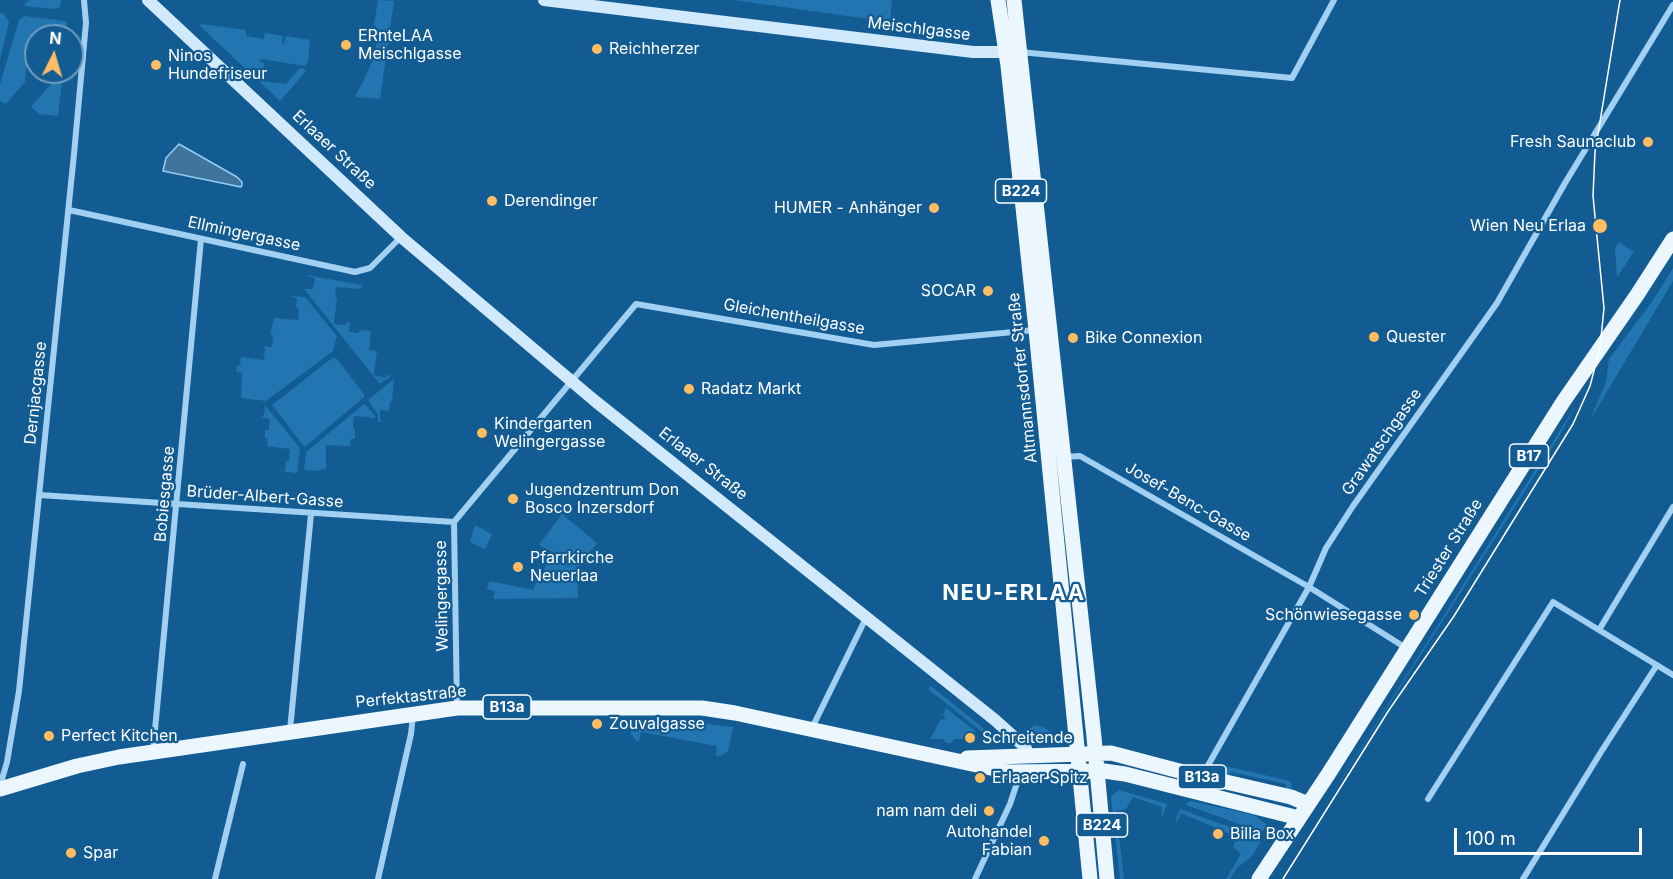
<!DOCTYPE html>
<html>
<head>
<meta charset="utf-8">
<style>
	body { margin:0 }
	#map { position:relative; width:1673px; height:879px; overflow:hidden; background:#135c93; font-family:Inter,sans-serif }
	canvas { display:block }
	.north { position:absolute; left:24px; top:24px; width:60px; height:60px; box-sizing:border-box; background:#135c93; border:2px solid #719dbe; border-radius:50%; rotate:5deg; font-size:16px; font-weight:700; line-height:24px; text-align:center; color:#fff }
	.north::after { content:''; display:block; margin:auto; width:21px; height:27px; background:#ffbd62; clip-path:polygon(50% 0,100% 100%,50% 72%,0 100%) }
	.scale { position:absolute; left:1454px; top:828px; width:188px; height:27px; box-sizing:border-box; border:3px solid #fff; border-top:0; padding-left:8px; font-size:18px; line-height:21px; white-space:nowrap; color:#fff; -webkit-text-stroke:4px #135c93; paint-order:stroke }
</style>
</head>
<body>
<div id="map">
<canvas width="1673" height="879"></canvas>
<div class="north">N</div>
<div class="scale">100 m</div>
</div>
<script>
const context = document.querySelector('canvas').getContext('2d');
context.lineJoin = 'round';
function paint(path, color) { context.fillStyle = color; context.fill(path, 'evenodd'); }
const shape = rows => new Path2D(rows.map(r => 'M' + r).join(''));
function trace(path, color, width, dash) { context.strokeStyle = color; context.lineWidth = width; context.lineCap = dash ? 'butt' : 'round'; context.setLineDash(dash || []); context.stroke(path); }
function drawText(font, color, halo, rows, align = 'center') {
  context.font = font + ' Inter,sans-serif'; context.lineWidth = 4.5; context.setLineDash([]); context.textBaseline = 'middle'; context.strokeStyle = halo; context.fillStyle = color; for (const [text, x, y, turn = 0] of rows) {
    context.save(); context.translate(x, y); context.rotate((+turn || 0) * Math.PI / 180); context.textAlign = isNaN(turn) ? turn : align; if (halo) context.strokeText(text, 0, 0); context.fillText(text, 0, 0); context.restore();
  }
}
const green = shape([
	[30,0,61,0,60,7,55,9,25,6,25,3],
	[378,0,394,1,380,99,356,97,355,96,363,82,374,57,379,30,374,25],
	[733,0,892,0,890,22],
	[0,13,4,14,9,22,0,60],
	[24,16,65,21,67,24,66,36,36,36,36,38,29,38,25,82,6,104,0,101,0,84,19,20],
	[202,24,246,30,246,36,264,39,265,33,283,36,282,43,284,44,286,36,310,40,308,61,305,66,260,59,259,62,264,63,263,81,286,84,300,68,307,70,280,101,200,26],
	[52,72,63,72,58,116,39,114,31,107,51,84],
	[1619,242,1634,252,1617,277,1615,248],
	[1673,268,1673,281,1590,420,1606,382,1609,359,1654,299],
	[306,275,362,285,361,289,336,287,335,297,337,298,334,324,346,325,347,322,350,322,349,332,359,333,359,330,371,331,369,350,377,351,374,375,386,378,386,375,391,376,381,383,379,383,304,289,313,289,315,278,306,276],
	[290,296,305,297,337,336,333,351,266,401,241,398,242,373,236,372,237,366,240,366,241,357,264,360,265,348,262,346,272,347,273,335,270,335,274,318,298,320,299,309,296,308,297,298],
	[332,358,336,358,364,394,364,397,306,446,303,445,272,405],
	[394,379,392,401,390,402,389,411,380,410,380,420,382,422,378,422,378,415,368,400],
	[364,404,375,415,375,418,354,416,353,428,355,429,355,439,351,439,350,446,326,445,326,468,318,471,304,470,306,452],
	[265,405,300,448,297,473,279,471,285,471,286,461,289,461,290,449,267,446,268,438,265,438,265,430,269,430,270,419,261,417,264,416],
	[1576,405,1560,435,1477,567,1320,813],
	[562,514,597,543,577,568,578,598,493,599,495,591,487,589,489,581,533,590,536,582,542,583,545,578,542,576,548,558,552,559,554,553,539,545],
	[475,525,492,534,485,549,470,542],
	[931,686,989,733,988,735,986,735,928,689],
	[946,708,975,731,976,735,974,739,954,739,951,743,946,743,944,739,930,739,941,719,944,720,945,717,943,715],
	[707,724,733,727,728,751,723,755,716,756,717,746,641,732,639,741,637,741,631,734,631,725],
	[1034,725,1045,728,1051,733,1048,737,1043,738,1025,735,1024,733],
	[1225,766,1290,781,1292,786,1291,790,1286,789,1286,784,1231,772,1228,776,1222,772,1219,767],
	[1119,790,1167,804,1163,815,1161,816,1162,807,1133,797,1126,809,1116,811,1124,879,1120,879,1111,796],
	[1191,801,1254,815,1267,825,1263,831,1259,831,1186,805,1188,802],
	[1180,809,1252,835,1258,834,1261,839,1260,843,1252,856,1237,868,1230,879,1226,879,1241,854,1233,847,1237,837,1181,813,1177,822,1176,819]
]);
const water = shape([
	[179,144,237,177,242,182,242,185,241,187,163,171,166,158,179,144]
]);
const street = shape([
	[1020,52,1292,78,1334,0],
	[69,210,355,272,370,268,401,237],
	[1064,457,1080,456,1309,587,1406,648],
	[39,495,454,522],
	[1599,630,1673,507],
	[457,707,454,522,636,304,874,345,1035,330],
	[290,730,311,514],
	[811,730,866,618],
	[153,751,201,239],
	[1202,776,1309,587,1326,548,1353,506,1497,303,1565,183,1673,5],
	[0,786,7,762,19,691,74,154,86,23,84,0],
	[1428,799,1553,602,1673,675],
	[215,879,243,764],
	[378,879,411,734,413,715],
	[975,879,1010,804,1020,774],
	[1523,879,1601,752,1657,665]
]);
const secondary = shape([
	[148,0,401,237,595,401,995,720,1025,747,1030,757],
	[544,0,973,52,1014,52]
]);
const primary = shape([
	[998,0,1008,66,1036,330,1090,879],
	[1014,0,1094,737,1107,879],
	[967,758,1111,753,1187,773,1291,797,1308,804],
	[0,789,77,766,119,757,457,708,702,708,735,713,1009,772,1104,771,1125,774,1299,818],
	[1259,879,1329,773,1563,402,1637,295,1673,239]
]);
const tram = shape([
	[1283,879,1389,710,1454,616,1573,424,1590,386,1600,348,1604,308,1593,196,1595,152,1620,0]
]);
const markers = [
	[346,45,6,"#ffbd62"],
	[597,49,6,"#ffbd62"],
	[156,65,6,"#ffbd62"],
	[1648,142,6,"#ffbd62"],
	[492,201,6,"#ffbd62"],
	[934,208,6,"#ffbd62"],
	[1600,226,8,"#ffbd62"],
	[988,291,6,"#ffbd62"],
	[1374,337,6,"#ffbd62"],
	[1073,338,6,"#ffbd62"],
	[689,389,6,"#ffbd62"],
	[482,433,6,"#ffbd62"],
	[513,499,6,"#ffbd62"],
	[518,567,6,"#ffbd62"],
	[1414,615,6,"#ffbd62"],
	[597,724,6,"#ffbd62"],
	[49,736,6,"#ffbd62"],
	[970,738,6,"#ffbd62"],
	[980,778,6,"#ffbd62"],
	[989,811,6,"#ffbd62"],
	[1218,834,6,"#ffbd62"],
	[1044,841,6,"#ffbd62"],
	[71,853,6,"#ffbd62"]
];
const shields = [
	[1021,191,51],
	[1529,456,39],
	[507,707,48],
	[1202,777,48],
	[1102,825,51]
];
const shieldNames = [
	["B224",1021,191],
	["B17",1529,456],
	["B13a",507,707],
	["B13a",1202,777],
	["B224",1102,825]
];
const streetNames = [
	["Meischlgasse",919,29,7],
	["Erlaaer Straße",334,150,43],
	["Ellmingergasse",244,234,12],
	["Gleichentheilgasse",794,317,10],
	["Altmannsdorfer Straße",1023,378,-96],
	["Dernjacgasse",36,393,-84],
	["Grawatschgasse",1382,442,-55],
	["Erlaaer Straße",703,464,38],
	["Bobiesgasse",165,494,-85],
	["Brüder-Albert-Gasse",265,497,4],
	["Josef-Benc-Gasse",1188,502,30],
	["Triester Straße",1449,548,-58],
	["Welingergasse",442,596,-91],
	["Perfektastraße",411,697,-6]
];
const poiNames = [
	["ERnteLAA",358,36],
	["Meischlgasse",358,54],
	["Reichherzer",609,49],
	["Ninos",168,56],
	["Hundefriseur",168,74],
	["Fresh Saunaclub",1636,142,"right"],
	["Derendinger",504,201],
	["HUMER - Anhänger",922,208,"right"],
	["Wien Neu Erlaa",1586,226,"right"],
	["SOCAR",976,291,"right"],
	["Quester",1386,337],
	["Bike Connexion",1085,338],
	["Radatz Markt",701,389],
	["Kindergarten",494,424],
	["Welingergasse",494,442],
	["Jugendzentrum Don",525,490],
	["Bosco Inzersdorf",525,508],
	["Pfarrkirche",530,558],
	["Neuerlaa",530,576],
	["Schönwiesegasse",1402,615,"right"],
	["Zouvalgasse",609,724],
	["Perfect Kitchen",61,736],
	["Schreitende",982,738],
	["Erlaaer Spitz",992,778],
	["nam nam deli",977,811,"right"],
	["Autohandel",1032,832,"right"],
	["Fabian",1032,850,"right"],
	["Billa Box",1230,834],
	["Spar",83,853]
];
const districtNames = [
	["NEU-ERLAA",1014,593]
];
paint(green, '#2275b0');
paint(water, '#40749b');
trace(water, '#93cef5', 1.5);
trace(street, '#a1d0f2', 6);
trace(secondary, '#d0e9fc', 12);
trace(primary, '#ecf6ff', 15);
trace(tram, '#fff', 1.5);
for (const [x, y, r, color] of markers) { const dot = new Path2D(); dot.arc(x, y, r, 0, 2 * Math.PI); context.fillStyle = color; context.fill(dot); trace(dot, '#135c93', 2); }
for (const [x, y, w] of shields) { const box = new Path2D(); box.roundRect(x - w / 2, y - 12, w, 24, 4.5); context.fillStyle = '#135c93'; context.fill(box); trace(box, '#fff', 1.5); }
drawText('bold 15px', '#fff', null, shieldNames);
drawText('16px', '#fff', '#135c93', streetNames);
drawText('16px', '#fff', '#135c93', poiNames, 'left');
context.letterSpacing = '1.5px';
drawText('bold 22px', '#fff', '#135c93', districtNames);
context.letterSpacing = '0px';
</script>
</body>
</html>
